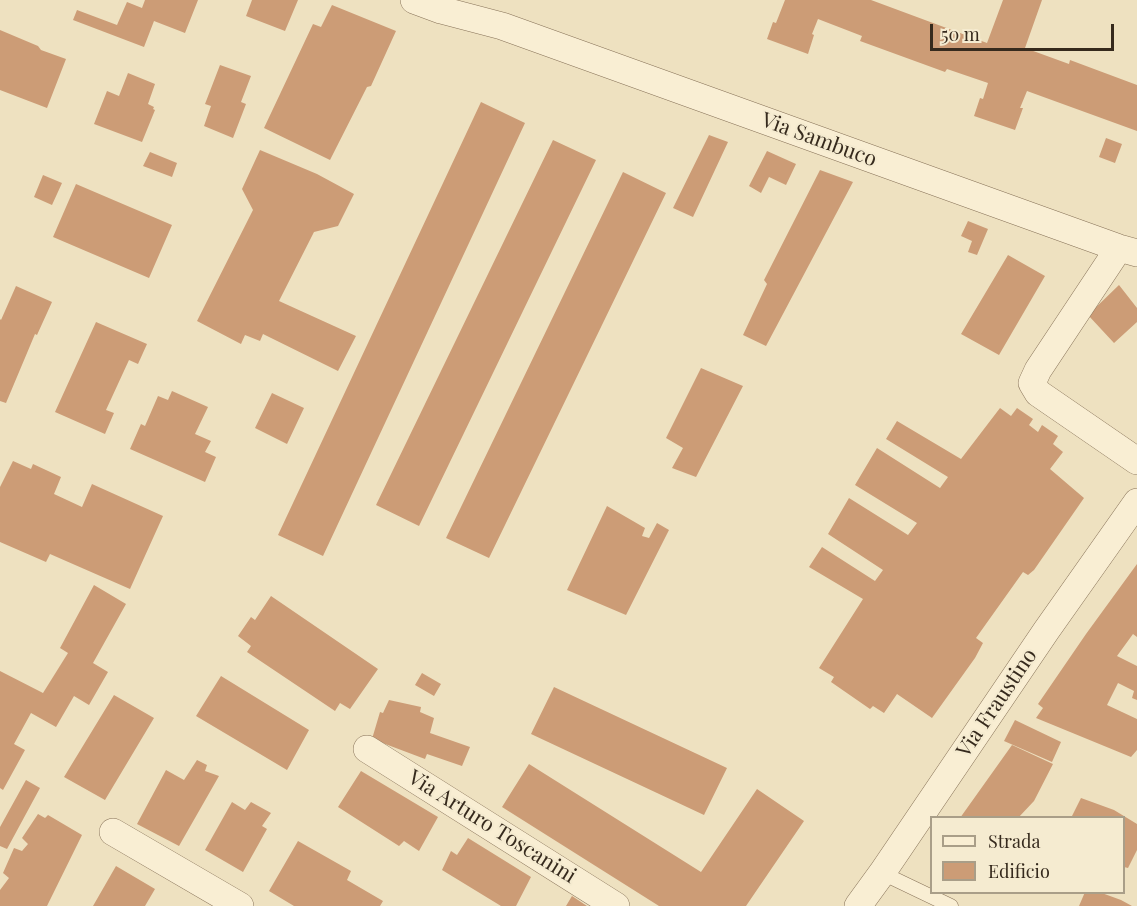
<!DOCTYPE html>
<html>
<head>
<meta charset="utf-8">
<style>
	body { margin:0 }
	#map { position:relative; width:1137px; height:906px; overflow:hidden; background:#eee1c0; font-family:"Playfair Display",serif }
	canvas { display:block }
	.legend { position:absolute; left:930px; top:816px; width:195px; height:78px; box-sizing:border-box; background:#f5ebd0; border:2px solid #a99e88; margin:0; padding:8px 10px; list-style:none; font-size:18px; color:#362a1d }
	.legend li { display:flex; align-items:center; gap:12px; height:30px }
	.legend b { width:30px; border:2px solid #a99e88 }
	.scale { position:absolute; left:930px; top:24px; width:184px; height:27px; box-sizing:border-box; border:3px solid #362a1d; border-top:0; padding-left:8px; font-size:18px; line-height:21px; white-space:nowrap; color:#362a1d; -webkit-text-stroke:4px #f5ebd0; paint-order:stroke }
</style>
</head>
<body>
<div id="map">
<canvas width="1137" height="906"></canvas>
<ul class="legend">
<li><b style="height:8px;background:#f9eed3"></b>Strada</li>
<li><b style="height:16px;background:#cc9c76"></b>Edificio</li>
</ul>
<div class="scale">50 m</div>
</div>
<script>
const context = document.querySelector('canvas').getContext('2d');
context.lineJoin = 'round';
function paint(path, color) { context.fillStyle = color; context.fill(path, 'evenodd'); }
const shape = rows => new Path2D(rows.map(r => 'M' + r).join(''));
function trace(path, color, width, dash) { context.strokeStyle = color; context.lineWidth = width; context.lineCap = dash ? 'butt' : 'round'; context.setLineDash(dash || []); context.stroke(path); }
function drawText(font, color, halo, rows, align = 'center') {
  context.font = font + ' "Playfair Display",serif'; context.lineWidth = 4.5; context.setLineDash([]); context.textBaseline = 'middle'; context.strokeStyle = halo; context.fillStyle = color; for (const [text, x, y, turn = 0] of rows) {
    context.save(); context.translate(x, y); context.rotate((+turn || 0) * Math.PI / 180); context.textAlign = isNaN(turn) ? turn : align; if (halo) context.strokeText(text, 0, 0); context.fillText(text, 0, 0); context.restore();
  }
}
const building = shape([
	[145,0,198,0,185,33,154,21,144,47,73,20,77,10,117,25,127,2,142,8],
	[252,0,298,0,285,31,246,16],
	[785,0,871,0,987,43,1003,0,1042,0,1025,48,1069,64,1070,60,1137,85,1137,131,1027,91,1020,108,1023,108,1015,130,974,116,980,98,983,99,988,83,947,69,945,72,860,41,862,36,818,19,812,34,814,35,808,54,767,39,773,22,776,23],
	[332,5,396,31,371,86,367,87,330,160,264,128,313,24,321,27],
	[0,30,38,46,41,50,66,59,47,108,0,90],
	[220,65,251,76,241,102,246,104,233,138,204,126,211,106,205,104],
	[128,73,155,84,148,104,154,107,153,109,155,110,142,142,94,124,107,91,119,96],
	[481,102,525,123,323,556,278,535],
	[709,135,728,142,693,217,673,208],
	[1106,138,1122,144,1115,163,1099,157],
	[553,140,596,160,419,526,376,505],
	[260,150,317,174,354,194,338,226,314,232,279,301,356,336,338,371,263,334,260,341,245,335,241,344,197,321,253,210,242,189],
	[767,151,796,164,786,185,769,177,761,193,749,186],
	[150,152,177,163,172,177,143,166],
	[820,170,853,182,766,346,743,335,767,284,764,280],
	[623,172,666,193,489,558,446,538],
	[43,175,62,183,52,205,34,197],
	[76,184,172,225,149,278,53,237],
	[968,221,988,229,977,255,968,252,972,241,961,236],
	[1008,255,1045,276,999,355,961,334],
	[1119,285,1137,308,1137,322,1114,343,1088,315],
	[16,286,52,302,37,335,35,334,6,403,0,401,0,319,1,320],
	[96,322,147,344,138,364,129,360,106,410,114,413,105,434,55,412],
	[701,368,743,386,696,477,672,468,683,448,666,438],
	[172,391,208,407,195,434,211,441,205,452,216,457,205,482,130,449,141,424,145,426,158,396,168,400],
	[272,393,304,408,287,444,255,428],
	[1000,408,1011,416,1017,408,1033,419,1029,425,1038,432,1042,425,1058,436,1053,444,1063,452,1050,469,1084,498,1034,570,1028,575,1023,572,976,638,983,643,975,658,932,718,897,694,884,713,873,706,870,709,831,682,834,677,819,668,863,599,809,567,822,547,875,581,883,570,828,534,849,498,908,535,917,523,855,485,877,448,940,488,948,477,886,439,897,421,961,459],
	[13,461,31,469,33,464,61,477,54,494,82,507,92,484,163,516,130,589,50,554,46,562,0,542,0,487],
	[607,506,645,528,642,536,649,538,657,523,669,530,626,615,567,590],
	[1137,564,1137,637,1133,634,1117,656,1137,666,1137,700,1132,698,1134,691,1118,683,1107,705,1137,719,1137,750,1131,757,1036,718,1043,708,1038,704,1086,634],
	[94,585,126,604,93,663,108,672,89,705,74,696,56,727,31,713,14,744,25,750,3,790,0,788,0,671,43,693,68,653,60,648],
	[271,596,378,669,350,709,340,703,335,711,247,652,251,646,238,636,251,617,255,620],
	[422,673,441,684,434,696,415,685],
	[221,676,309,730,287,770,196,716],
	[554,687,727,768,704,815,531,734],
	[114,695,154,718,105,800,64,777],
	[389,700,421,707,420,712,434,718,430,733,470,747,462,766,427,754,425,759,372,739,380,712,383,713],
	[1015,720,1061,742,1052,762,1004,741],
	[1012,745,1053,764,1034,801,1018,818,960,818],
	[197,760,207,765,205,771,219,776,179,846,137,824,166,770,184,780],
	[529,764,701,872,757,789,804,821,746,906,659,906,502,807],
	[361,771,438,817,419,851,404,841,399,846,338,807],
	[26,780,40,788,7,849,0,846,0,827],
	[1081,798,1114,810,1137,824,1137,850,1128,868,1124,867,1124,818,1071,818],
	[232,802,245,810,251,802,271,813,262,826,267,829,243,872,205,850],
	[38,814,45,818,48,815,82,835,47,906,0,906,0,890,9,878,3,873,14,848,22,851,28,844,22,838],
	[468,838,531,877,516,906,501,906,442,870,451,851,457,855],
	[298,841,351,871,347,880,383,901,380,906,294,906,269,891],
	[116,866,155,889,145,906,93,906],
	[1085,892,1099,892,1121,900,1132,906,1079,906],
	[572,896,587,906,566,906]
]);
const lane = shape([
	[882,873,951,906]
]);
const street = shape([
	[414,0,441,10,502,26,1119,248,1137,253],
	[1119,248,1038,370,1032,383,1038,393,1137,461],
	[367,749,616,906],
	[113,832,240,906],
	[858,906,882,873,1046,631,1137,502]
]);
const streetNames = [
	["Via Sambuco",819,140,20],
	["Via Fraustino",997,703,-56],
	["Via Arturo Toscanini",492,827,32]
];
paint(building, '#cc9c76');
trace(lane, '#877258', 15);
trace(street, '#877258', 28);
trace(lane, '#f9eed3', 14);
trace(street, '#f9eed3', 27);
drawText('21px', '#362a1d', '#f5ebd0', streetNames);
</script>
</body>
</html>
